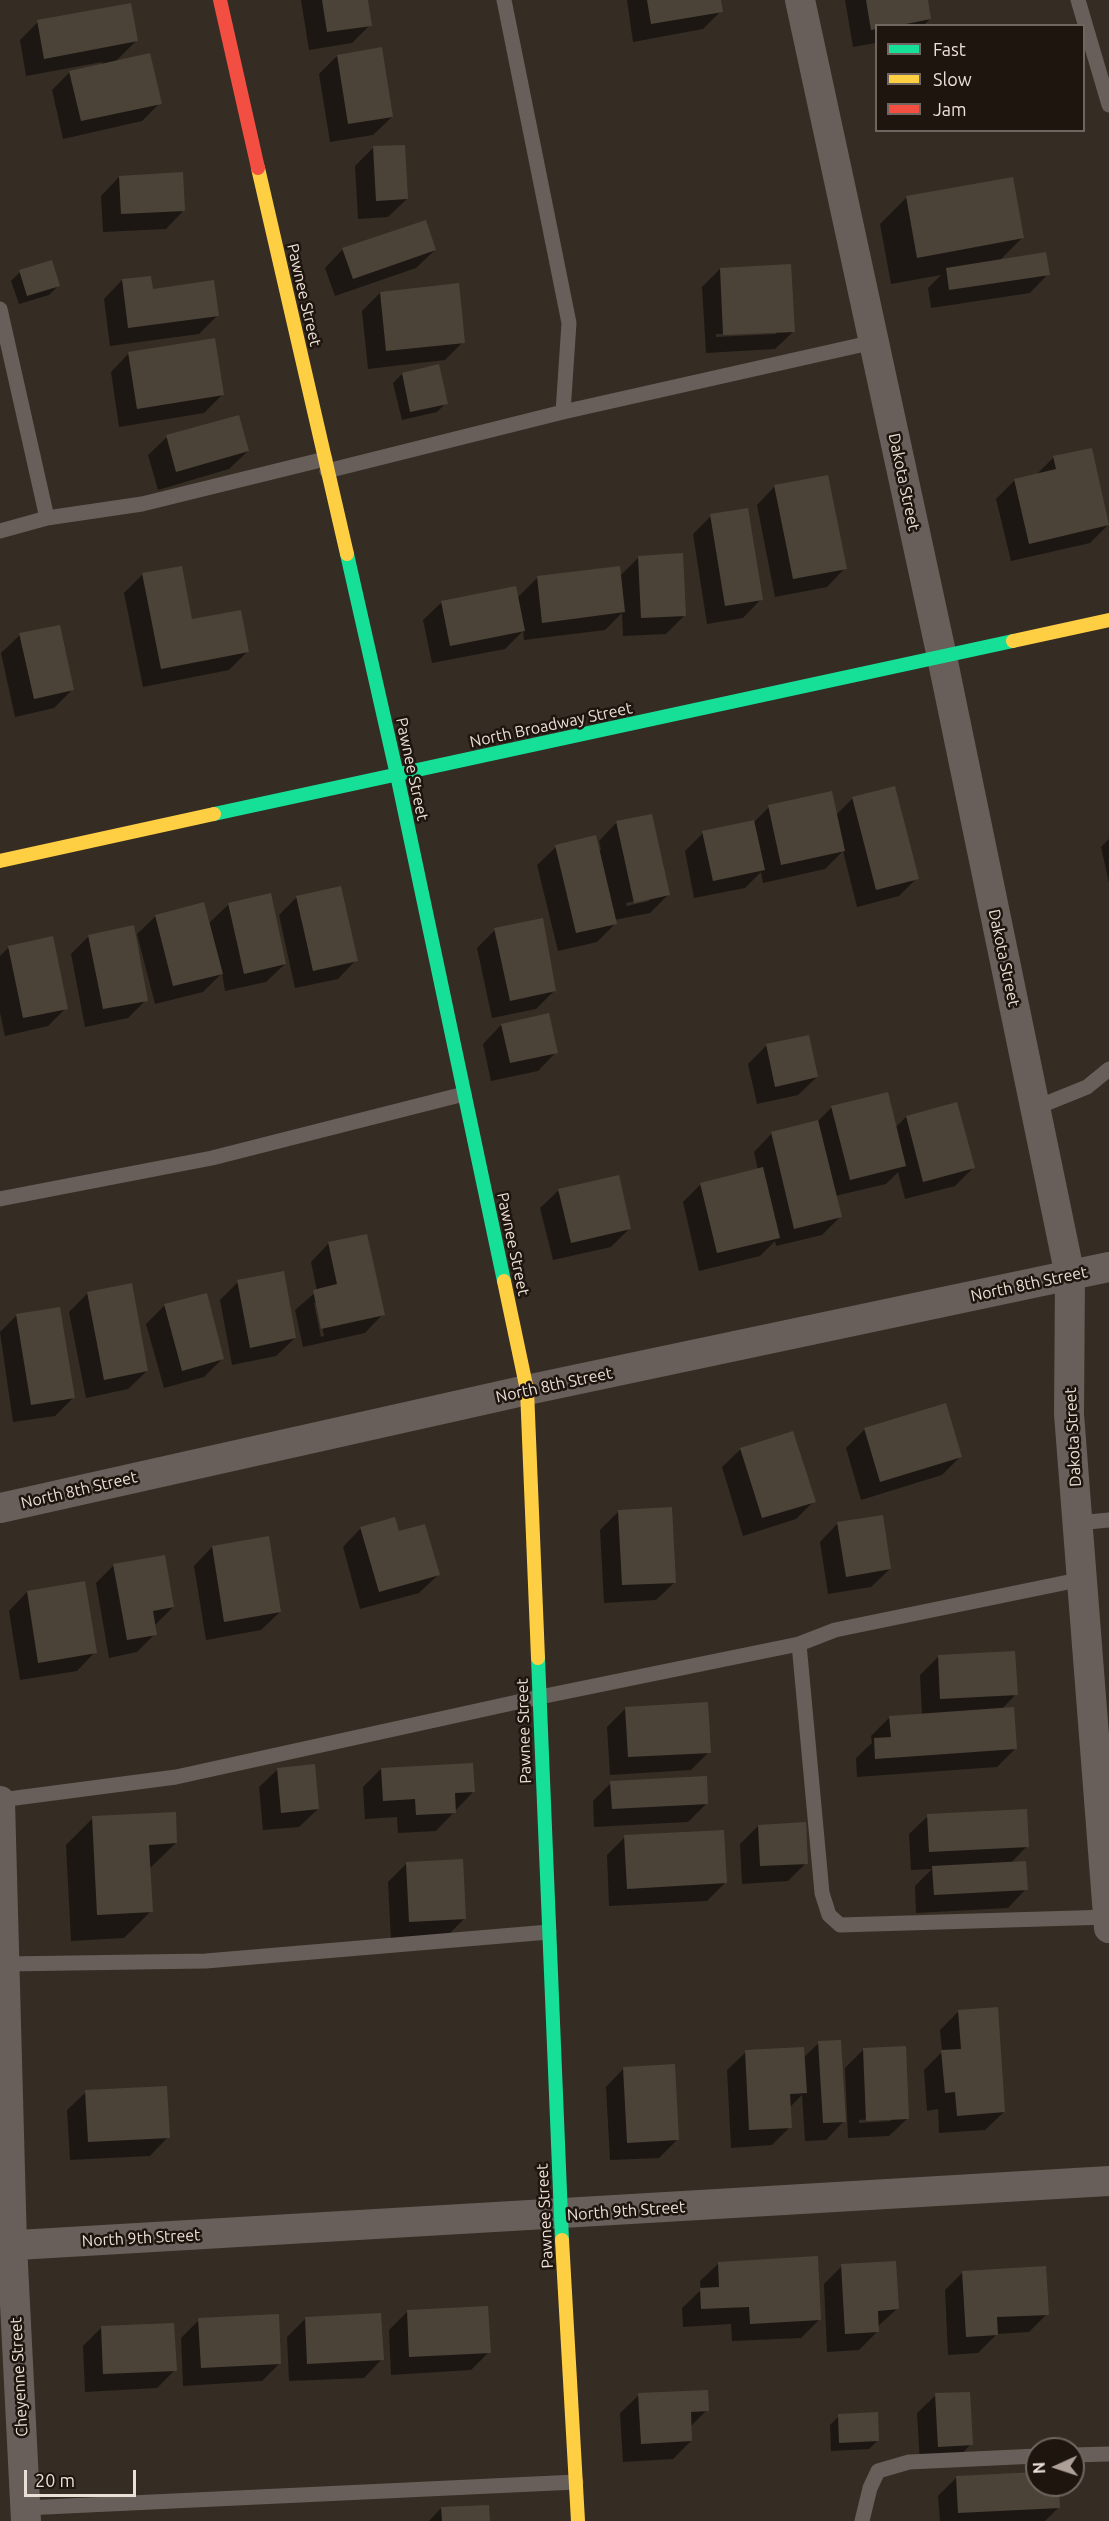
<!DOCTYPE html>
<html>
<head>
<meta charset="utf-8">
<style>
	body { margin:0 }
	#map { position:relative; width:1109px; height:2521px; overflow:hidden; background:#352c24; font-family:Ubuntu,sans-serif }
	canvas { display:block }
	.legend { position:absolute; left:875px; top:24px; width:210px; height:108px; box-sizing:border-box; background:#1e150f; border:2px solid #70665f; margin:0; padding:8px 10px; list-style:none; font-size:18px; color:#ecdfd6 }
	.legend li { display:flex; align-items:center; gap:12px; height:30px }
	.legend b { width:30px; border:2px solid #70665f }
	.north { position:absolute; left:1025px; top:2437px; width:60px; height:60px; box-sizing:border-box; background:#1e150f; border:2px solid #70665f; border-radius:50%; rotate:267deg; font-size:16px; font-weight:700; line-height:24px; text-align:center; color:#ecdfd6 }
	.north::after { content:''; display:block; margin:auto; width:21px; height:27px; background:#aca098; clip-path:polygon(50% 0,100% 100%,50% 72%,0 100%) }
	.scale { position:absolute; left:24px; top:2470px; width:112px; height:27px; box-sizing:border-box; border:3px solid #ecdfd6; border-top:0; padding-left:8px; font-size:18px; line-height:21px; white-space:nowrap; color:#ecdfd6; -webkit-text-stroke:4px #1e150f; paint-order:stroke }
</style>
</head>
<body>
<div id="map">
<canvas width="1109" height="2521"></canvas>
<ul class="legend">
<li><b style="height:8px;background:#16e098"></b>Fast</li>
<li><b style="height:8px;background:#ffcf43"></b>Slow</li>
<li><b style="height:8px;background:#f24e42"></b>Jam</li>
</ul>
<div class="north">N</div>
<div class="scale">20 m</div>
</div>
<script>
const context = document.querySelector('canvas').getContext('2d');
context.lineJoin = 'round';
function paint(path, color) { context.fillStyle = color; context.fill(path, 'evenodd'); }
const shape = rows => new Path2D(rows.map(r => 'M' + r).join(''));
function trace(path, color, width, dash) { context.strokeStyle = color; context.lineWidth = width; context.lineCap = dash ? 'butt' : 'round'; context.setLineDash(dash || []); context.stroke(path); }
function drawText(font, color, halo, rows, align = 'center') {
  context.font = font + ' Ubuntu,sans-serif'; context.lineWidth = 5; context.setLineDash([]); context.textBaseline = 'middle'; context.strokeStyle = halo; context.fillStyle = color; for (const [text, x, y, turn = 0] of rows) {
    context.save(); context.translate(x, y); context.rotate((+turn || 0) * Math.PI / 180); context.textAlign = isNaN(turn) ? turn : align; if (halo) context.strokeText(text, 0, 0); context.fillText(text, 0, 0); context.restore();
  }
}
const shadow = shape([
	[301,0,367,0,370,25,352,43,309,50],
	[719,0,721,11,703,29,633,42,627,0],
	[845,0,926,0,930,19,923,26,876,26,876,43,853,47],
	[38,22,136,41,115,62,160,103,142,121,63,139,52,90,70,72,102,65,102,62,26,76,20,40],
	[337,56,392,117,373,135,330,142,319,74],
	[373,148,407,199,388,217,358,219,355,166],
	[119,177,184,210,166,229,103,232,101,196],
	[907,197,1022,238,999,261,1048,274,1030,293,931,308,928,288,941,275,891,284,880,224],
	[343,249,435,250,416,268,335,296,325,268],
	[720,269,794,331,775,349,706,353,702,287],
	[776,331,776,334,716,337,716,334],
	[20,272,58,286,49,295,19,304,11,281],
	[122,280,151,290,217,316,199,334,110,346,104,299],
	[380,293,463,342,445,360,368,369,362,311],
	[129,353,222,395,204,413,119,427,111,372],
	[437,366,446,403,437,412,402,420,393,383,402,374],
	[167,437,248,451,229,469,158,490,148,455],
	[1054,457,1108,525,1090,543,1011,561,996,499,1015,480,1036,475],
	[775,486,845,568,827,587,775,597,757,505],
	[711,516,761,599,743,618,707,624,693,534],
	[639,557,685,615,666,634,623,636,622,613,605,630,524,640,523,631,505,649,432,663,423,620,442,602,517,598,537,578,620,576],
	[143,574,191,621,248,651,229,670,143,687,124,593],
	[20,635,73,689,54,708,15,717,1,653],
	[853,798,917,878,899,896,857,907,843,851,825,869,763,883,761,872,745,888,694,898,685,851,703,833,754,822,769,807,835,816],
	[617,822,668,895,650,913,614,920,615,924,597,942,558,951,537,865,556,847,601,850,599,841],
	[649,898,649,901,627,906,626,903],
	[1109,839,1109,883,1101,847],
	[297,897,356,960,338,979,295,988,279,915],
	[229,904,285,964,266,982,225,991,222,973,203,992,155,1004,137,934,156,916,208,924],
	[495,930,554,991,536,1009,492,1018,477,948],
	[89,936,146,1000,128,1018,85,1027,71,954],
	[8,948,66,1008,48,1026,5,1036,0,1013,0,956],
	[501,1025,556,1052,538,1071,491,1081,483,1044],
	[808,1037,817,1077,798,1095,757,1104,748,1064,766,1046],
	[832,1107,895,1128,906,1117,973,1168,955,1186,905,1199,898,1172,886,1184,835,1196,840,1217,822,1235,776,1246,775,1241,760,1256,699,1271,683,1202,701,1184,758,1170,754,1152,772,1133,817,1122],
	[559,1190,629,1229,611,1247,553,1260,540,1208],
	[329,1243,383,1314,365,1333,303,1347,295,1310,317,1291,311,1262],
	[314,1303,317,1303,324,1336,321,1337],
	[238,1282,295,1338,276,1356,232,1365,220,1300],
	[88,1293,147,1371,128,1389,86,1398,69,1312],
	[165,1305,223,1358,204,1377,164,1388,146,1324],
	[17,1315,73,1398,55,1416,13,1422,0,1332],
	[865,1429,960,1457,942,1475,861,1500,846,1448],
	[741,1449,814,1501,796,1519,743,1536,722,1467],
	[619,1511,675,1582,656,1600,604,1603,600,1530],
	[838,1523,890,1569,871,1587,828,1594,820,1542],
	[361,1528,398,1533,438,1575,419,1593,360,1609,343,1547],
	[212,1547,280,1612,261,1630,206,1640,194,1566],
	[114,1565,173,1607,154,1626,155,1634,137,1652,109,1658,96,1583],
	[27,1592,95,1652,77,1671,20,1680,9,1611],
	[939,1656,1016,1694,1001,1710,1015,1749,997,1767,857,1777,856,1758,872,1743,871,1736,890,1717,922,1715,920,1675],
	[626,1708,709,1752,691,1770,610,1775,607,1727],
	[278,1769,318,1809,299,1827,263,1830,259,1787],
	[381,1769,473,1792,436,1831,398,1833,397,1817,365,1819,363,1787],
	[611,1783,707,1803,688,1822,594,1827,593,1801],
	[928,1816,1027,1846,1010,1864,1026,1889,1008,1908,916,1913,915,1886,932,1869,911,1870,909,1834],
	[93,1818,176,1843,149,1869,151,1911,124,1938,71,1941,66,1845],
	[758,1826,806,1863,788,1881,742,1884,740,1844],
	[625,1837,725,1883,707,1901,609,1906,607,1855],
	[406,1864,464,1919,446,1937,391,1940,388,1882],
	[959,2011,1004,2112,985,2130,939,2133,938,2109,927,2111,924,2070,942,2052,940,2030],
	[819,2043,844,2121,826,2140,805,2141,802,2095,789,2108,790,2127,772,2145,731,2148,727,2070,746,2052,803,2058],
	[863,2050,908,2118,889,2136,848,2138,845,2068],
	[891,2118,891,2121,859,2123,859,2120],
	[624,2068,678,2139,659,2158,610,2160,606,2087],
	[86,2092,168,2137,150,2156,70,2160,67,2110],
	[719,2263,820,2319,801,2338,732,2341,731,2324,683,2327,682,2308,701,2290,700,2281],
	[842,2266,897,2309,877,2327,877,2332,859,2350,827,2352,824,2284],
	[963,2272,1047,2314,1029,2332,997,2334,978,2353,948,2355,945,2290],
	[407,2312,489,2352,471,2370,391,2375,389,2330],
	[305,2319,382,2359,364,2378,289,2381,287,2337],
	[199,2320,280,2363,262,2381,183,2386,181,2338],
	[101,2328,175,2370,157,2388,85,2392,83,2346],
	[639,2395,707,2410,690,2427,691,2441,673,2459,623,2462,620,2413],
	[936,2395,971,2444,953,2463,920,2464,917,2413],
	[839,2416,878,2440,869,2449,831,2451,830,2425],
	[1037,2473,1037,2485,1058,2485,1059,2507,1045,2521,940,2521,938,2496,957,2477],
	[441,2508,489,2521,429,2521]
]);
const building = shape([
	[322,0,368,0,372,26,327,32],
	[647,0,721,0,723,12,651,24],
	[866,0,928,0,931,19,896,26,876,26,876,29,871,30],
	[131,3,138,41,44,59,37,20],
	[382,47,393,117,348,124,337,55],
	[150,53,162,104,81,121,69,71],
	[405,145,408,199,376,201,373,146],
	[183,172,185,211,121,214,119,176],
	[1013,177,1024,238,917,258,906,196],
	[426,220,436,250,353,279,342,248],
	[1046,252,1050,275,949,290,946,268],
	[52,260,60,286,27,296,19,270],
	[791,264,795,332,723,335,720,268],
	[151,276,153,289,214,280,219,316,128,328,122,279],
	[459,283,465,343,386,351,380,292],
	[215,338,224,395,137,409,128,352],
	[439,364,448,404,410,412,402,373],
	[239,415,249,451,176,472,166,435],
	[1092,448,1109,525,1029,544,1014,479,1056,469,1053,456],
	[828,475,847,569,793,579,774,485],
	[748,508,763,600,725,606,710,514],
	[683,553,686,616,641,618,638,556],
	[182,566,192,619,241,610,249,652,161,669,142,573],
	[620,566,625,612,542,623,537,576],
	[516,586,525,631,450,646,441,601],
	[60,625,74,690,34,699,19,633],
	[895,786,919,879,876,890,852,797],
	[832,791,845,851,781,865,768,805],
	[652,814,670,895,634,903,616,821],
	[754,820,765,870,713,881,702,831],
	[596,835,617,924,576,933,555,845],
	[341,886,358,961,313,971,296,896],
	[271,893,286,964,244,974,228,903],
	[204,902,223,974,173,986,155,915],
	[543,918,556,991,510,1001,494,928],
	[134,925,148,1001,103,1009,88,935],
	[53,936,68,1009,23,1018,8,946],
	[549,1013,558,1053,510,1063,501,1024],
	[809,1035,818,1077,775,1087,766,1044],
	[888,1092,906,1166,850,1180,831,1106],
	[957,1102,975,1168,923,1182,906,1116],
	[818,1120,842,1217,794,1229,771,1132],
	[763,1167,780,1238,717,1253,700,1183],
	[619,1175,631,1229,571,1243,558,1189],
	[367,1234,385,1315,321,1329,313,1290,337,1284,328,1242],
	[284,1271,296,1338,250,1348,237,1280],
	[132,1283,148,1371,104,1380,87,1292],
	[207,1293,224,1359,182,1371,164,1304],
	[60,1307,75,1398,31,1405,16,1314],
	[946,1403,962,1457,880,1482,864,1428],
	[793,1431,816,1502,762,1518,740,1448],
	[672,1507,676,1583,622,1585,618,1510],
	[883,1515,891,1569,846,1577,837,1522],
	[395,1517,399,1531,425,1524,440,1575,379,1592,360,1527],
	[269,1536,281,1612,224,1622,212,1546],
	[165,1555,174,1607,153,1611,157,1635,127,1640,113,1564],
	[85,1581,97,1653,38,1663,27,1591],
	[1015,1651,1018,1695,940,1699,938,1655],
	[708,1702,711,1753,628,1757,625,1707],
	[1014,1707,1017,1749,875,1759,874,1738,891,1737,889,1716],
	[473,1763,475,1792,455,1793,456,1813,416,1815,415,1799,383,1801,381,1768],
	[315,1764,319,1809,281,1813,277,1768],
	[707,1776,708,1804,612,1809,610,1781],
	[1027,1809,1029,1847,929,1852,927,1814],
	[176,1812,177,1843,149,1845,153,1912,97,1915,92,1816],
	[806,1822,808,1864,760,1866,758,1825],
	[724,1830,727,1883,627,1889,624,1835],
	[463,1859,466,1919,409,1922,406,1862],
	[1026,1861,1028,1890,934,1895,932,1866],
	[998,2007,1005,2112,957,2116,955,2092,945,2093,941,2050,961,2049,958,2010],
	[841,2040,846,2122,823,2123,818,2041],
	[906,2046,909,2119,866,2121,863,2048],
	[804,2047,807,2093,790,2094,792,2128,749,2130,745,2050],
	[675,2064,679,2140,627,2143,623,2067],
	[167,2086,170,2138,88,2142,85,2090],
	[818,2256,821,2320,750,2324,749,2307,701,2309,700,2288,719,2287,718,2262],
	[896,2261,899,2309,878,2311,879,2332,845,2334,841,2264],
	[1046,2266,1049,2315,997,2317,998,2335,966,2337,962,2271],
	[488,2306,491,2353,409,2357,407,2310],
	[381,2313,384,2360,307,2364,305,2317],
	[279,2314,281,2364,201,2368,198,2318],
	[174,2323,177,2371,103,2374,101,2326],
	[708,2390,709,2411,691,2412,692,2441,641,2444,638,2393],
	[970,2392,973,2445,938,2447,935,2393],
	[878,2412,879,2441,839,2443,838,2414],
	[1037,2472,1037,2485,1059,2485,1060,2508,958,2513,956,2476],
	[489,2505,490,2521,442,2521,441,2507]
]);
const lane = shape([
	[504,0,569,323,563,412],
	[1078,0,1109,105],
	[0,309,47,518],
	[327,471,563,412,874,342],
	[0,531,47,518,142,504,325,459],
	[1035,1108,1087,1087,1109,1069],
	[0,1199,212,1158,464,1094],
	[1078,1523,1109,1520],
	[799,1644,822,1893,829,1915,840,1925,1109,1917],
	[0,1800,176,1777,540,1697,799,1644,835,1630,1083,1579],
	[5,1964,206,1961,549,1932],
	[1073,2455,1109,2454],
	[25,2508,576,2482],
	[862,2521,870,2488,878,2471,909,2462,1037,2456]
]);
const street = shape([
	[800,0,942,657,1070,1276,1069,1414,1109,1928],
	[0,1508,527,1390,1109,1267],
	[0,1801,12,2245,26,2521],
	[0,2246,1109,2181]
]);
const fast = shape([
	[347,554,397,775,504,1281],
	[214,814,1013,641],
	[538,1658,562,2240]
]);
const slow = shape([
	[258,168,347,554],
	[1013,641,1109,620],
	[0,861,214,814],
	[504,1281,527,1390,538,1658],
	[562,2240,578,2521]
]);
const jam = shape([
	[220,0,258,168]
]);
const streetNames = [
	["Pawnee Street",304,295,77],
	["Dakota Street",904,482,78],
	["North Broadway Street",551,725,-12],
	["Pawnee Street",412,769,78],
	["Dakota Street",1004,958,78],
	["Pawnee Street",513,1244,78],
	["North 8th Street",1029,1284,-12],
	["North 8th Street",554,1385,-12],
	["Dakota Street",1073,1437,-93],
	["North 8th Street",79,1490,-13],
	["Pawnee Street",524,1731,-92],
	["North 9th Street",626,2211,-4],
	["Pawnee Street",545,2216,-93],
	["North 9th Street",141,2238,-3],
	["Cheyenne Street",19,2377,-93]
];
paint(shadow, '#0007');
paint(building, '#4c4338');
trace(lane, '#685e5a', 15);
trace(street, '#685e5a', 30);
trace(fast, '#16e098', 14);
trace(slow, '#ffcf43', 14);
trace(jam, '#f24e42', 14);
drawText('16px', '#ecdfd6', '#1e150f', streetNames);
</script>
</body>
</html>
